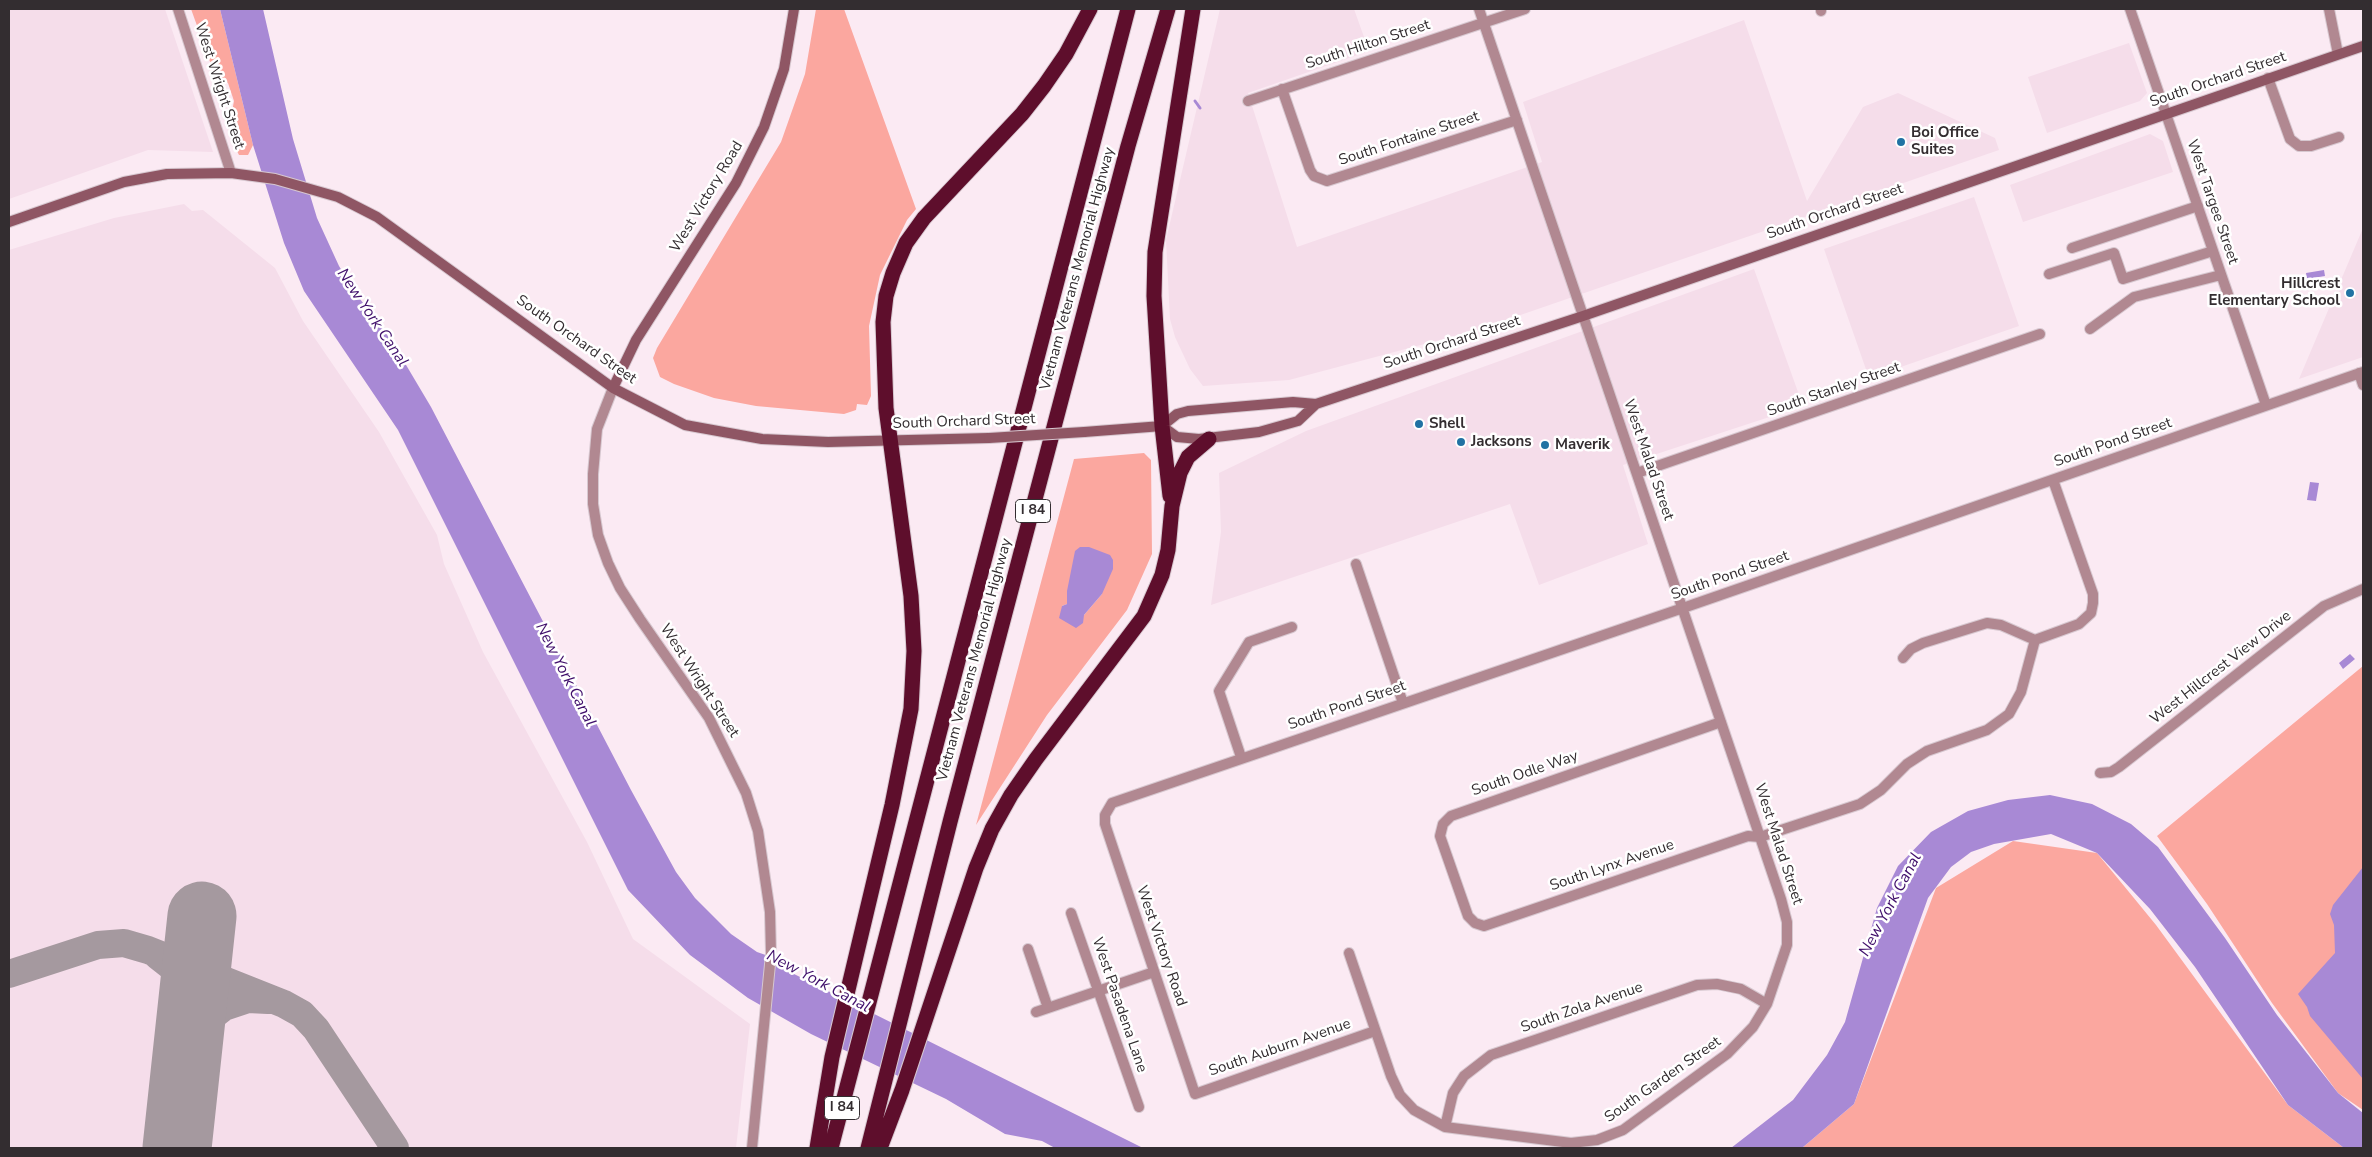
<!DOCTYPE html>
<html>
<head>
<meta charset="utf-8">
<style>
	body { margin:0 }
	#map { position:relative; width:2372px; height:1157px; overflow:hidden; background:#fbeaf3; font-family:"Nunito Sans",sans-serif }
	canvas { display:block }
	.frame { position:absolute; inset:0; border:10px solid #332d30; pointer-events:none }
</style>
</head>
<body>
<div id="map">
<canvas width="2372" height="1157"></canvas>
<div class="frame"></div>
</div>
<script>
const context = document.querySelector('canvas').getContext('2d');
context.lineJoin = 'round';
function paint(path, color) { context.fillStyle = color; context.fill(path, 'evenodd'); }
const shape = rows => new Path2D(rows.map(r => 'M' + r).join(''));
function trace(path, color, width, dash) { context.strokeStyle = color; context.lineWidth = width; context.lineCap = dash ? 'butt' : 'round'; context.setLineDash(dash || []); context.stroke(path); }
function drawText(font, color, halo, rows, align = 'center') {
  context.font = font + ' "Nunito Sans",sans-serif'; context.lineWidth = 5; context.setLineDash([]); context.textBaseline = 'middle'; context.strokeStyle = halo; context.fillStyle = color; for (const [text, x, y, turn = 0] of rows) {
    context.save(); context.translate(x, y); context.rotate((+turn || 0) * Math.PI / 180); context.textAlign = isNaN(turn) ? turn : align; if (halo) context.strokeText(text, 0, 0); context.fillText(text, 0, 0); context.restore();
  }
}
const built = shape([
	[9,9,165,9,213,152,148,150,9,199],
	[1220,9,1354,9,1369,51,1248,93,1297,247,1542,162,1523,102,1744,20,1807,201,1863,107,1898,93,1995,138,1999,150,1477,330,1289,380,1203,386,1190,369,1175,337,1170,319,1166,240],
	[2129,43,2147,93,2140,101,2047,133,2028,77],
	[2150,134,2163,141,2173,172,2023,222,2010,185],
	[1974,197,2019,326,1869,378,1824,249],
	[184,204,192,211,203,210,275,268,303,321,379,432,437,535,444,564,483,652,587,842,633,939,750,1024,736,1148,9,1148,9,250,114,218],
	[2363,228,2363,357,2299,379],
	[1754,269,1803,406,1623,465,1648,544,1539,585,1510,504,1211,605,1221,532,1219,473,1306,431]
]);
const green = shape([
	[191,9,220,9,253,145,248,155,239,155,228,133,234,101,228,83,213,70],
	[816,9,844,9,916,209,907,220,880,275,869,326,871,396,867,405,857,404,856,410,844,414,756,406,714,398,674,384,660,377,653,358,657,348,781,142,805,74],
	[1144,453,1151,460,1152,554,1127,610,1047,715,976,825,1074,459],
	[1102,594,1084,615,1062,606,1067,604],
	[2363,666,2363,1110,2338,1093,2272,1003,2207,904,2157,836],
	[2013,841,2097,853,2156,925,2288,1105,2344,1148,1802,1148,1854,1104,1936,888]
]);
const water = shape([
	[220,9,263,9,293,139,317,218,339,266,357,295,393,343,431,407,631,790,676,872,695,898,731,934,757,952,783,961,786,970,1143,1148,1055,1148,1042,1141,1005,1134,946,1099,811,1034,748,998,690,955,628,890,398,430,304,291,284,243,253,145],
	[2324,270,2325,276,2307,279,2306,273],
	[2310,482,2319,483,2316,501,2307,500],
	[1080,547,1089,547,1110,555,1113,560,1113,569,1102,594,1084,615,1083,623,1076,628,1059,618,1062,606,1067,604,1067,591,1075,551],
	[2350,654,2355,659,2343,669,2339,663],
	[2050,795,2092,804,2131,824,2158,847,2225,938,2277,1015,2338,1093,2363,1113,2363,1148,2344,1148,2288,1105,2195,967,2150,909,2097,853,2051,834,1994,844,1971,852,1951,867,1928,898,1854,1104,1802,1148,1731,1148,1793,1100,1827,1055,1845,1022,1877,908,1898,866,1931,832,1968,811,2008,800],
	[2363,867,2363,1079,2310,1016,2307,1007,2298,994,2335,953,2334,925,2330,914,2333,905]
]);
const stream = shape([
	[1195,101,1200,108]
]);
const taxiway = shape([
	[158,956,172,967,182,982,191,1023],
	[9,974,98,945,124,943,148,950,284,1004,302,1014,316,1029,395,1148],
	[188,1052,206,1021,224,1007,248,999,268,1000]
]);
const runway = shape([
	[177,1148,202,916]
]);
const minor = shape([
	[178,9,231,173],
	[1821,9,1821,11],
	[2329,9,2338,54],
	[2268,78,2290,139,2299,146,2311,146,2339,137],
	[1282,89,1310,170,1314,176,1327,181,1517,120],
	[1248,101,1525,9],
	[2166,114,2266,405],
	[2072,248,2198,206],
	[2049,274,2114,253,2123,279,2213,251],
	[2090,329,2134,297,2221,275],
	[2359,373,2363,385],
	[1637,473,2040,334],
	[1356,564,1403,703],
	[1903,658,1911,649,1923,643,1987,623,2001,625,2035,640],
	[1721,722,1451,816,1443,824,1440,836,1468,916,1475,923,1484,926,1748,836,1760,837,1860,804,1881,790,1907,764,1927,751,1987,730,2009,714,2021,692,2035,640,2079,624,2091,613,2093,603,2093,594,2053,480],
	[1241,757,1219,691,1249,642,1292,627],
	[2100,773,2111,772,2119,767,2324,606,2363,589],
	[1071,913,1139,1107],
	[1028,949,1048,1008],
	[1349,953,1391,1076,1400,1095,1414,1110,1445,1127,1571,1143,1597,1140,1623,1130,1727,1054,1753,1027,1767,1004,1787,945,1787,922,1781,899,1479,9],
	[1036,1012,1154,972],
	[1375,1031,1195,1094,1105,824,1105,815,1112,803,1683,608,2363,372],
	[1445,1127,1453,1093,1464,1076,1491,1055,1697,985,1717,984,1741,989,1767,1004]
]);
const tertiary = shape([
	[2130,9,2166,114],
	[613,388,597,429,593,474,593,504,598,535,608,563,620,588,640,619,709,718,746,793,758,831,770,912,771,954,752,1148]
]);
const secondary = shape([
	[9,222,124,182,167,174,231,173,275,179,338,197,377,217,613,388,685,425,762,439,828,442,989,438],
	[613,388,636,340,736,183,764,127,784,69,794,9],
	[1162,426,1177,437,1199,439,1259,432,1298,421,1316,404,1343,395,1583,316,2363,46],
	[1084,432,1162,426,1177,414,1188,411,1293,402,1316,404]
]);
const motorway = shape([
	[1170,496,1162,426,1154,296,1155,252,1193,9],
	[817,1148,832,1057,892,805,911,709,914,651,911,596,886,408,883,322,886,296,893,273,906,243,924,218,1022,114,1044,86,1066,54,1090,9],
	[831,1148,1128,9],
	[868,1148,950,822,1128,146,1168,9],
	[880,1148,902,1090,976,868,992,829,1011,795,1036,759,1144,616,1162,575,1168,550,1172,506,1180,473,1188,457,1209,439]
]);
const secondaryBridge = shape([
	[989,438,1084,432]
]);
const markers = [
	[1901,142,5,"#2172a3"],
	[2350,293,5,"#2172a3"],
	[1419,424,5,"#2172a3"],
	[1461,442,5,"#2172a3"],
	[1545,445,5,"#2172a3"]
];
const shields = [
	[1033,511,35],
	[842,1108,35]
];
const shieldNames = [
	["I 84",1033,511],
	["I 84",842,1108]
];
const streetNames = [
	["South Hilton Street",1368,45,-18],
	["South Orchard Street",2218,80,-19],
	["West Wright Street",219,86,72],
	["South Fontaine Street",1409,139,-18],
	["West Victory Road",707,197,-59],
	["West Targee Street",2212,202,71],
	["South Orchard Street",1835,212,-19],
	["Vietnam Veterans Memorial Highway",1078,269,-75],
	["South Orchard Street",576,340,35],
	["South Orchard Street",1452,343,-18],
	["South Stanley Street",1834,390,-19],
	["South Orchard Street",964,422,-2],
	["South Pond Street",2113,443,-19],
	["West Malad Street",1648,460,71],
	["South Pond Street",1730,576,-19],
	["Vietnam Veterans Memorial Highway",975,660,-75],
	["West Hillcrest View Drive",2221,668,-38],
	["West Wright Street",699,681,57],
	["South Pond Street",1347,706,-19],
	["South Odle Way",1525,774,-19],
	["West Malad Street",1778,844,72],
	["South Lynx Avenue",1612,866,-19],
	["West Victory Road",1161,946,71],
	["West Pasadena Lane",1119,1005,71],
	["South Zola Avenue",1582,1008,-19],
	["South Auburn Avenue",1280,1048,-19],
	["South Garden Street",1663,1080,-35]
];
const poiNames = [
	["Boi Office",1911,133],
	["Suites",1911,150],
	["Hillcrest",2340,284,"right"],
	["Elementary School",2340,301,"right"],
	["Shell",1429,424],
	["Jacksons",1471,442],
	["Maverik",1555,445]
];
const waterNames = [
	["New York Canal",372,318,56],
	["New York Canal",565,675,63],
	["New York Canal",1891,905,-62],
	["New York Canal",818,982,28]
];
paint(built, '#f5ddea');
paint(green, '#fba79f');
paint(water, '#a889d5');
trace(stream, '#a889d5', 3);
trace(taxiway, '#a5999f', 28);
trace(runway, '#a5999f', 69);
trace(minor, '#d7c8d0', 12);
trace(tertiary, '#d7c8d0', 12);
trace(secondary, '#d7c8d0', 12);
trace(motorway, '#d7c8d0', 17);
trace(minor, '#b18891', 10);
trace(tertiary, '#b18891', 10);
trace(secondary, '#8f5664', 10);
trace(motorway, '#5e0e2c', 15);
trace(secondaryBridge, '#d7c8d0', 12, []);
trace(secondaryBridge, '#8f5664', 10);
for (const [x, y, r, color] of markers) { const dot = new Path2D(); dot.arc(x, y, r, 0, 2 * Math.PI); context.fillStyle = color; context.fill(dot); trace(dot, '#fff', 2); }
for (const [x, y, w] of shields) { const box = new Path2D(); box.roundRect(x - w / 2, y - 11.5, w, 23, 4); context.fillStyle = '#fff'; context.fill(box); trace(box, '#332d30', 1); }
drawText('bold 14px', '#332d30', null, shieldNames);
drawText('15px', '#332d30', '#fff', streetNames);
drawText('bold 15px', '#332d30', '#fff', poiNames, 'left');
drawText('italic 16px', '#3f0e6a', '#fff', waterNames);
</script>
</body>
</html>
